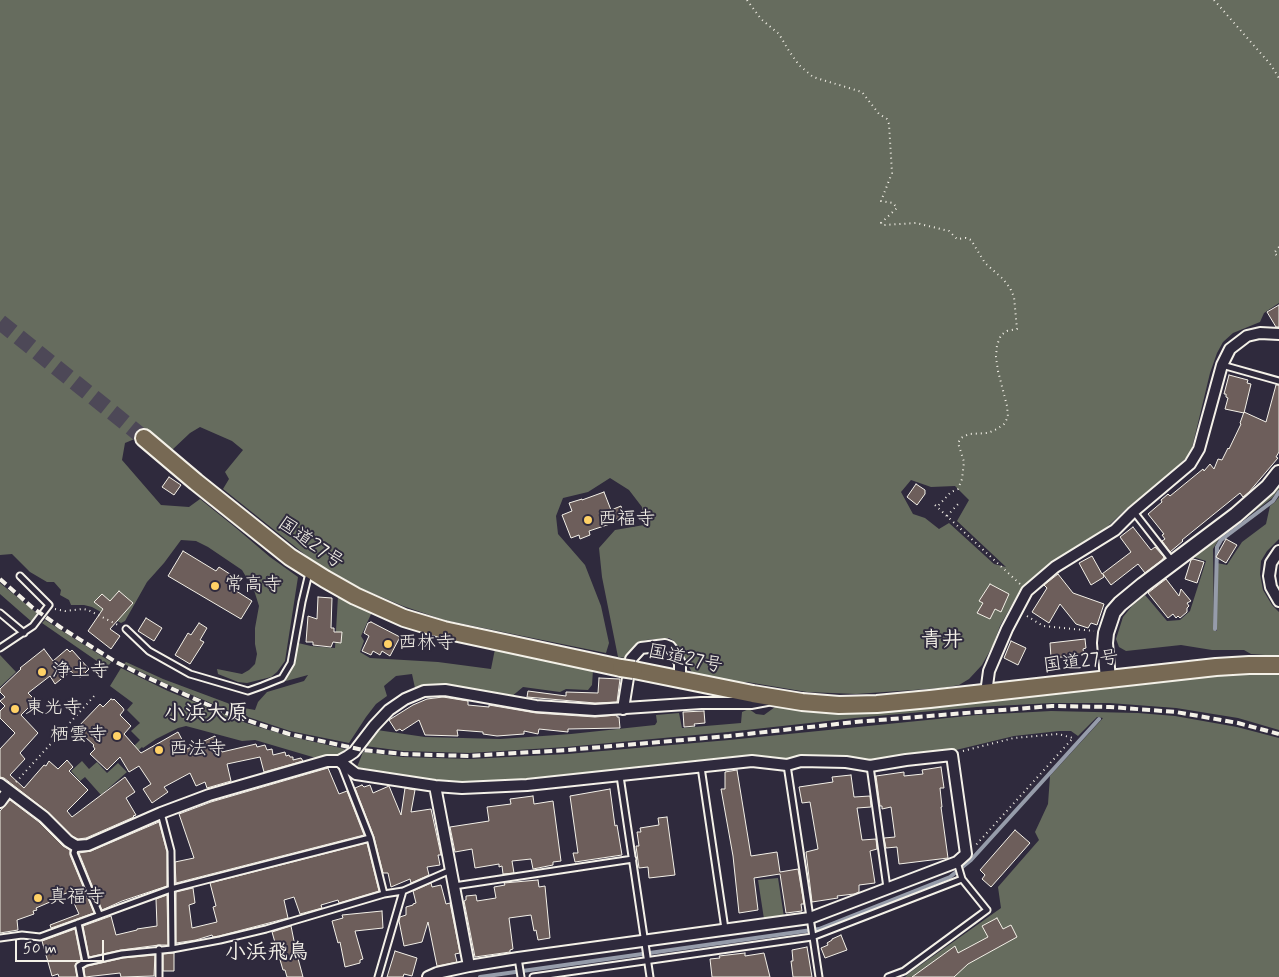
<!DOCTYPE html>
<html>
<head>
<meta charset="utf-8">
<style>
	body { margin:0 }
	#map { position:relative; width:1279px; height:977px; overflow:hidden; background:#2f2a3d; font-family:Mynerve,sans-serif }
	canvas { display:block }
	.scale { position:absolute; left:15px; top:940px; width:89px; height:22px; box-sizing:border-box; border:2px solid #f4f1e8; border-top:0; padding-left:6px; font-size:15px; line-height:18px; white-space:nowrap; color:#f4f1e8; -webkit-text-stroke:4px #2f2a3d; paint-order:stroke }
</style>
</head>
<body>
<div id="map">
<canvas width="1279" height="977"></canvas>
<div class="scale">50 m</div>
</div>
<script>
const context = document.querySelector('canvas').getContext('2d');
context.lineJoin = 'round';
function paint(path, color) { context.fillStyle = color; context.fill(path, 'evenodd'); }
const shape = rows => new Path2D(rows.map(r => 'M' + r).join(''));
function trace(path, color, width, dash) { context.strokeStyle = color; context.lineWidth = width; context.lineCap = dash ? 'butt' : 'round'; context.setLineDash(dash || []); context.stroke(path); }
function drawText(font, color, halo, rows, align = 'center') {
  context.font = font + ' Mynerve,"Klee One",sans-serif'; context.lineWidth = 4; context.setLineDash([]); context.textBaseline = 'middle'; context.strokeStyle = halo; context.fillStyle = color; for (const [text, x, y, turn = 0] of rows) {
    context.save(); context.translate(x, y); context.rotate((+turn || 0) * Math.PI / 180); context.textAlign = isNaN(turn) ? turn : align; if (halo) context.strokeText(text, 0, 0); context.fillText(text, 0, 0); context.restore();
  }
}
const green = shape([
	[0,0,1279,0,1279,303,1264,313,1260,322,1233,333,1223,342,1217,353,1210,373,1192,448,1187,457,1160,483,1127,508,1107,527,1069,551,1030,580,1019,592,1000,626,993,645,982,665,969,679,959,685,942,688,856,694,807,692,747,682,740,683,693,674,674,641,669,638,646,640,638,642,632,648,626,658,618,657,602,577,599,548,615,530,644,525,642,507,629,490,610,478,588,492,563,498,556,516,558,534,585,565,601,606,609,643,606,653,444,620,403,606,360,588,313,561,223,489,229,479,225,472,243,450,232,441,200,427,190,433,172,450,149,433,125,443,122,460,161,505,189,507,200,499,236,528,270,557,298,577,285,661,277,672,271,677,247,683,238,682,218,674,217,669,242,674,249,670,255,664,257,654,255,644,255,628,259,606,254,590,242,570,208,547,196,541,181,540,164,563,147,582,125,621,121,623,92,607,84,605,71,605,69,600,60,595,61,590,54,582,47,582,30,572,12,554,0,555],
	[911,480,931,487,955,486,969,500,957,521,1006,567,994,564,949,523,939,529,925,518,913,514,901,492],
	[1279,483,1279,489,1272,498,1219,539,1213,549,1214,630,1217,631,1217,563,1227,565,1242,542,1266,524,1270,506,1275,502,1279,497,1279,539,1267,551,1261,561,1260,574,1263,590,1272,605,1279,612,1279,656,1251,654,1244,650,1212,650,1181,645,1126,651,1119,647,1116,639,1123,617,1132,606,1145,595,1167,621,1180,620,1190,611,1206,561,1190,556],
	[0,583,38,614,32,622,0,594],
	[338,596,372,612,361,636,364,641,360,652,370,658,438,662,491,669,495,649,593,670,592,685,588,690,566,689,560,692,523,687,511,697,439,685,415,688,412,674,396,676,384,686,387,696,376,704,366,717,349,743,290,731,227,710,171,686,124,664,126,662,163,679,238,707,255,710,258,702,267,692,304,681,308,675,286,681,286,678,294,665,298,643,311,646,335,648],
	[45,620,111,662,107,668,42,623],
	[0,655,16,672,0,687],
	[121,668,168,691,246,723,288,736,345,749,341,754,336,755,325,755,316,758,255,740,242,741,186,726,178,728,156,739,143,748,142,747,133,755,128,752,140,740,131,731,140,723,127,710,133,703,110,686],
	[1258,673,1279,674,1279,730,1238,718,1176,708,1109,703,1052,703,977,707,855,718,728,732,566,747,469,753,403,751,365,746,372,734,377,730,425,737,500,739,571,734,655,725,657,722,656,715,679,713,682,728,741,723,742,712,749,709,756,714,764,715,775,707,781,706,918,708,1084,691,1226,674],
	[1051,711,1138,713,1175,716,1237,727,1279,738,1279,977,905,977,908,974,1001,908,998,887,1039,840,1035,832,1048,804,1050,776,1103,718,1097,717,1078,736,1071,731,1059,731,1014,736,956,750,906,755,870,761,818,755,781,761,527,781,464,784,436,782,360,770,357,767,363,752,403,757,470,759,567,754,729,740,977,715],
	[82,761,89,769,97,762,107,773,118,763,127,772,101,795,85,777,80,781,71,771],
	[778,878,784,917,764,919,758,880]
]);
const stream = shape([
	[1215,629,1217,547,1221,540,1273,501,1279,492],
	[480,977,819,929,950,877,971,860,1099,719]
]);
const building = shape([
	[1279,305,1279,327,1276,327,1267,312,1279,305],
	[1229,375,1248,380,1247,383,1251,384,1244,413,1225,409,1228,398,1226,397,1226,394,1224,394,1229,375],
	[1276,385,1279,385,1279,452,1276,457,1278,458,1249,492,1243,497,1240,493,1182,540,1183,541,1170,552,1162,541,1165,539,1162,535,1164,534,1148,514,1162,502,1161,500,1168,494,1170,496,1203,469,1204,471,1210,464,1214,469,1218,459,1222,460,1228,448,1229,449,1241,424,1240,423,1244,412,1266,422,1276,385],
	[169,477,181,485,174,495,162,487,169,477],
	[916,484,925,490,925,494,917,505,907,497,916,484],
	[604,492,611,510,621,506,624,516,612,521,613,523,589,531,590,535,580,539,579,535,571,538,562,515,572,511,569,503,582,499,582,500,604,492],
	[1133,527,1151,550,1155,547,1164,557,1162,560,1145,573,1138,564,1111,585,1103,574,1104,577,1091,585,1079,563,1092,556,1102,574,1131,552,1120,537,1133,527],
	[1226,539,1237,545,1226,563,1216,557,1226,539],
	[183,551,216,571,219,567,236,578,230,587,252,601,241,619,168,576,183,551],
	[1193,559,1204,562,1197,583,1185,579,1191,560,1193,559],
	[1058,574,1073,593,1104,604,1097,625,1091,623,1088,628,1076,624,1060,604,1049,623,1032,612,1047,588,1044,585,1058,574],
	[1166,579,1179,596,1181,589,1191,601,1187,603,1189,606,1187,608,1187,612,1180,618,1178,616,1176,618,1173,614,1168,618,1148,593,1166,579],
	[990,584,1009,594,1001,612,995,609,990,619,977,613,983,603,979,601,990,584],
	[119,591,133,603,110,629,120,636,111,649,88,631,103,609,94,602,102,594,110,601,119,591],
	[318,597,332,598,331,628,334,628,334,632,342,632,341,643,333,642,331,647,313,645,313,642,306,642,308,616,317,619,318,597],
	[146,618,162,628,154,641,138,631,146,618],
	[371,622,400,637,390,656,382,651,380,655,373,651,371,655,362,651,369,636,364,633,368,623,371,622],
	[199,623,207,628,200,640,204,642,190,664,175,655,188,633,191,635,199,623],
	[1085,639,1086,648,1083,649,1084,655,1051,658,1050,643,1085,639],
	[1011,641,1026,648,1018,665,1004,658,1011,641],
	[44,649,53,661,67,649,70,652,72,650,89,669,80,678,77,674,75,676,71,671,55,684,50,676,28,693,34,699,28,704,30,706,21,715,38,733,20,753,25,759,10,775,24,788,44,765,46,766,49,761,58,769,67,760,73,767,69,771,88,790,67,811,72,817,125,777,135,792,126,798,136,815,133,816,134,817,86,838,78,839,72,836,48,812,4,778,0,777,0,749,15,733,0,718,0,711,5,706,0,701,5,697,0,692,0,689,21,669,20,668,44,649],
	[599,678,620,679,617,702,595,703,527,697,528,691,566,696,566,692,598,693,599,678],
	[443,697,468,701,468,705,489,707,489,705,536,713,595,717,617,715,617,717,619,717,620,728,568,729,568,732,539,729,538,734,524,731,524,734,497,736,483,734,483,732,457,730,458,736,425,735,419,720,402,731,400,729,396,731,389,720,413,705,427,699,443,697],
	[111,699,113,700,114,699,123,708,124,710,120,715,131,726,124,734,141,753,178,732,187,749,215,736,222,752,256,744,257,747,265,745,267,750,272,749,273,755,285,752,286,756,289,755,290,757,293,757,293,760,301,758,303,761,264,772,260,757,227,764,231,781,207,788,205,782,196,786,190,773,164,787,168,792,152,803,143,789,151,784,139,766,129,772,120,757,107,770,90,754,95,749,93,746,94,745,76,729,100,704,103,707,111,699],
	[704,711,705,723,694,724,695,726,684,727,683,712,704,711],
	[941,767,944,788,940,788,942,807,941,807,948,858,899,864,897,847,886,848,884,838,895,837,891,807,882,809,882,806,880,806,876,776,904,772,904,776,923,774,922,770,941,767],
	[328,768,339,794,347,791,364,835,176,883,175,862,194,858,179,814,211,802,328,768],
	[737,770,751,856,777,852,780,872,798,869,804,904,801,904,802,911,786,913,780,874,754,878,758,910,739,913,733,856,721,789,725,789,725,772,737,770],
	[851,775,854,797,870,796,871,807,857,808,862,840,876,839,877,849,870,851,875,883,859,885,859,892,854,894,837,896,838,898,812,902,806,852,818,849,810,802,802,803,799,787,833,782,832,777,851,775],
	[362,785,364,787,370,785,373,793,389,786,401,815,405,788,415,790,411,812,431,809,441,855,438,855,440,865,427,867,429,875,411,883,410,879,391,887,388,873,383,873,374,837,355,788,362,785],
	[610,789,615,826,617,825,622,855,575,862,573,853,578,853,570,796,610,789],
	[533,796,534,804,553,801,561,861,553,862,553,865,533,869,531,859,512,861,514,873,503,874,502,866,499,867,499,864,475,868,472,849,455,852,450,827,489,821,487,807,511,804,510,799,533,796],
	[10,800,39,822,63,846,70,850,70,855,94,913,51,928,50,925,79,914,69,892,49,900,50,902,36,908,37,910,33,911,34,914,17,920,18,930,0,933,0,811,10,800],
	[667,817,675,875,649,878,648,867,639,868,636,846,639,846,637,832,641,832,640,828,659,825,658,818,667,817],
	[159,822,167,852,167,886,122,901,102,910,79,853,91,851,159,822],
	[1015,830,1030,843,991,887,982,879,985,875,980,870,1015,830],
	[367,843,379,891,339,903,338,900,321,905,322,908,300,914,294,897,284,900,288,918,219,936,213,937,212,935,196,940,176,943,176,892,193,888,195,903,189,905,192,928,217,922,213,907,216,906,210,883,367,843],
	[538,880,539,887,545,886,550,938,538,940,536,930,534,931,531,915,509,918,513,949,510,950,510,952,475,957,464,901,466,900,466,896,476,895,477,901,496,898,494,887,505,885,504,883,538,880],
	[431,883,432,887,441,885,446,904,450,903,460,953,455,954,457,962,437,966,428,922,422,942,404,946,399,921,400,917,406,915,406,907,413,905,413,904,416,903,413,891,431,883],
	[167,895,168,945,159,945,121,950,89,957,83,926,111,916,116,935,137,930,137,929,157,926,156,899,167,895],
	[382,911,383,928,355,931,363,959,360,960,360,963,345,967,340,942,338,943,332,921,343,918,342,915,382,911],
	[997,918,1003,929,1011,925,1017,937,968,964,954,977,912,977,955,946,958,953,988,937,982,926,997,918],
	[291,926,296,951,303,977,287,977,285,970,283,970,272,932,291,926],
	[75,929,81,960,75,965,77,977,59,977,58,974,52,976,42,941,75,929],
	[841,935,847,950,825,958,821,948,828,945,827,943,832,940,832,939,841,935],
	[807,947,812,977,793,977,791,961,793,961,792,950,807,947],
	[395,951,417,958,412,976,404,974,403,977,387,977,395,951],
	[174,953,174,971,163,971,163,954,174,953],
	[745,953,745,956,764,953,770,977,712,977,710,959,720,958,719,956,745,953],
	[155,955,154,976,121,977,120,973,85,977,84,968,88,966,123,958,155,955]
]);
const trunkTunnel = shape([
	[0,322,144,438]
]);
const path = shape([
	[747,0,761,19,779,34,789,51,799,65,813,77,862,92,879,114,887,119,889,124,892,173,881,201,893,203,897,208,881,223,884,225,916,223,949,231,957,239,966,238,971,240,985,263,1003,279,1010,288,1014,297,1017,329,1007,331,1001,335,997,345,996,357,998,371,1007,406,1008,417,1004,424,997,429,988,433,969,434,961,438,958,443,964,462,962,479,958,489,951,492,937,507],
	[1214,0,1271,65,1279,78],
	[1279,247,1274,253,1279,257],
	[935,505,1020,584],
	[947,516,959,503],
	[55,609,65,611,83,609,88,610,118,625],
	[1027,616,1043,626,1094,631],
	[963,751,1014,738,1058,734,1073,738,975,846],
	[16,782,96,694]
]);
const service = shape([
	[1222,365,1279,381],
	[1134,512,1173,562],
	[0,613,24,633],
	[126,629,149,651,190,674,248,691,262,686,282,678,291,663,302,602,309,573],
	[0,648,33,626,49,605,20,576],
	[341,764,370,838,384,894],
	[787,765,819,977],
	[870,766,887,888],
	[701,767,725,929],
	[620,776,650,977],
	[161,813,171,851,172,949],
	[76,846,74,853,99,914],
	[454,886,633,859],
	[78,923,86,962,122,954,172,949,220,940,266,929,384,894,403,891,451,870],
	[0,938,22,935,40,937,171,889,370,838],
	[159,949,159,977],
	[518,958,521,977],
	[81,977,79,966,86,962],
	[378,977,403,891],
	[533,977,812,937,962,879],
	[888,977,904,971,987,910,962,879,957,862]
]);
const minor = shape([
	[1279,551,1271,563,1269,576,1271,587,1279,601],
	[986,693,989,671,1007,629,1027,591,1055,567,1115,530,1133,512,1190,464,1199,449,1222,365,1230,349,1247,336,1260,333,1279,334],
	[623,709,631,659,641,648,665,645,670,647,674,652,680,663,680,680],
	[339,761,356,774,435,786,462,788,527,785,752,761,787,765,801,761,846,762,870,766,906,760,952,755,966,854,957,862,810,918,518,958,469,966,437,973,428,977],
	[0,784,44,817,68,841,76,846,88,845,161,813,209,795,327,761,339,761,348,756,354,752,374,726,389,710,405,699,424,691,445,690,536,706,595,710,701,703,751,703,767,700],
	[435,786,469,966],
	[0,802,8,791]
]);
const secondary = shape([
	[1108,680,1105,643,1106,633,1113,612,1120,604,1143,585,1236,515,1268,487,1279,473]
]);
const trunk = shape([
	[144,438,196,482,290,557,325,579,355,596,404,618,444,630,621,668],
	[634,670,753,694,802,702,839,705,877,704,930,699,1216,667,1249,665,1279,665]
]);
const rail = shape([
	[0,579,33,608,60,627,116,662,144,676,226,713,267,727,289,734,363,750,403,754,469,756,567,750,729,736,855,722,1052,706,1110,707,1176,712,1238,723,1279,734]
]);
const trunkBridge = shape([
	[621,668,634,670]
]);
const markers = [
	[588,520,5,"#ffd166"],
	[215,586,5,"#ffd166"],
	[388,644,5,"#ffd166"],
	[42,672,5,"#ffd166"],
	[15,709,5,"#ffd166"],
	[117,736,5,"#ffd166"],
	[159,750,5,"#ffd166"],
	[38,898,5,"#ffd166"]
];
const poiNames = [
	["西福寺",598,520],
	["常高寺",225,586],
	["西林寺",398,644],
	["浄土寺",52,672],
	["東光寺",25,709],
	["栖雲寺",107,736,"right"],
	["西法寺",169,750],
	["真福寺",48,898]
];
const streetNames = [
	["国道27号",310,544,35],
	["国道27号",685,660,12],
	["国道27号",1081,663,-7]
];
const quarterNames = [
	["青井",942,642],
	["小浜大原",206,715],
	["小浜飛鳥",267,954]
];
paint(green, '#666c5e');
trace(stream, '#969caa', 4);
paint(building, '#6d5e5b');
trace(building, '#f4f1e8', 1);
trace(trunkTunnel, '#4d4857', 16, [16, 8]);
trace(service, '#f4f1e8', 9);
trace(minor, '#f4f1e8', 14);
trace(secondary, '#f4f1e8', 18);
trace(trunk, '#f4f1e8', 20);
trace(path, '#f4f1e8', 2, [1, 4]);
trace(service, '#2f2a3d', 5);
trace(minor, '#2f2a3d', 10);
trace(secondary, '#2f2a3d', 14);
trace(trunk, '#776954', 16);
trace(rail, '#f4f1e8', 4, [8, 4]);
trace(trunkBridge, '#f4f1e8', 20, []);
trace(trunkBridge, '#776954', 16);
for (const [x, y, r, color] of markers) { const dot = new Path2D(); dot.arc(x, y, r, 0, 2 * Math.PI); context.fillStyle = color; context.fill(dot); trace(dot, '#2f2a3d', 2); }
drawText('19px', '#f4f1e8', '#2f2a3d', poiNames, 'left');
drawText('19px', '#f4f1e8', '#2f2a3d', streetNames);
drawText('bold 21px', '#f4f1e8', '#2f2a3d', quarterNames);
</script>
</body>
</html>
